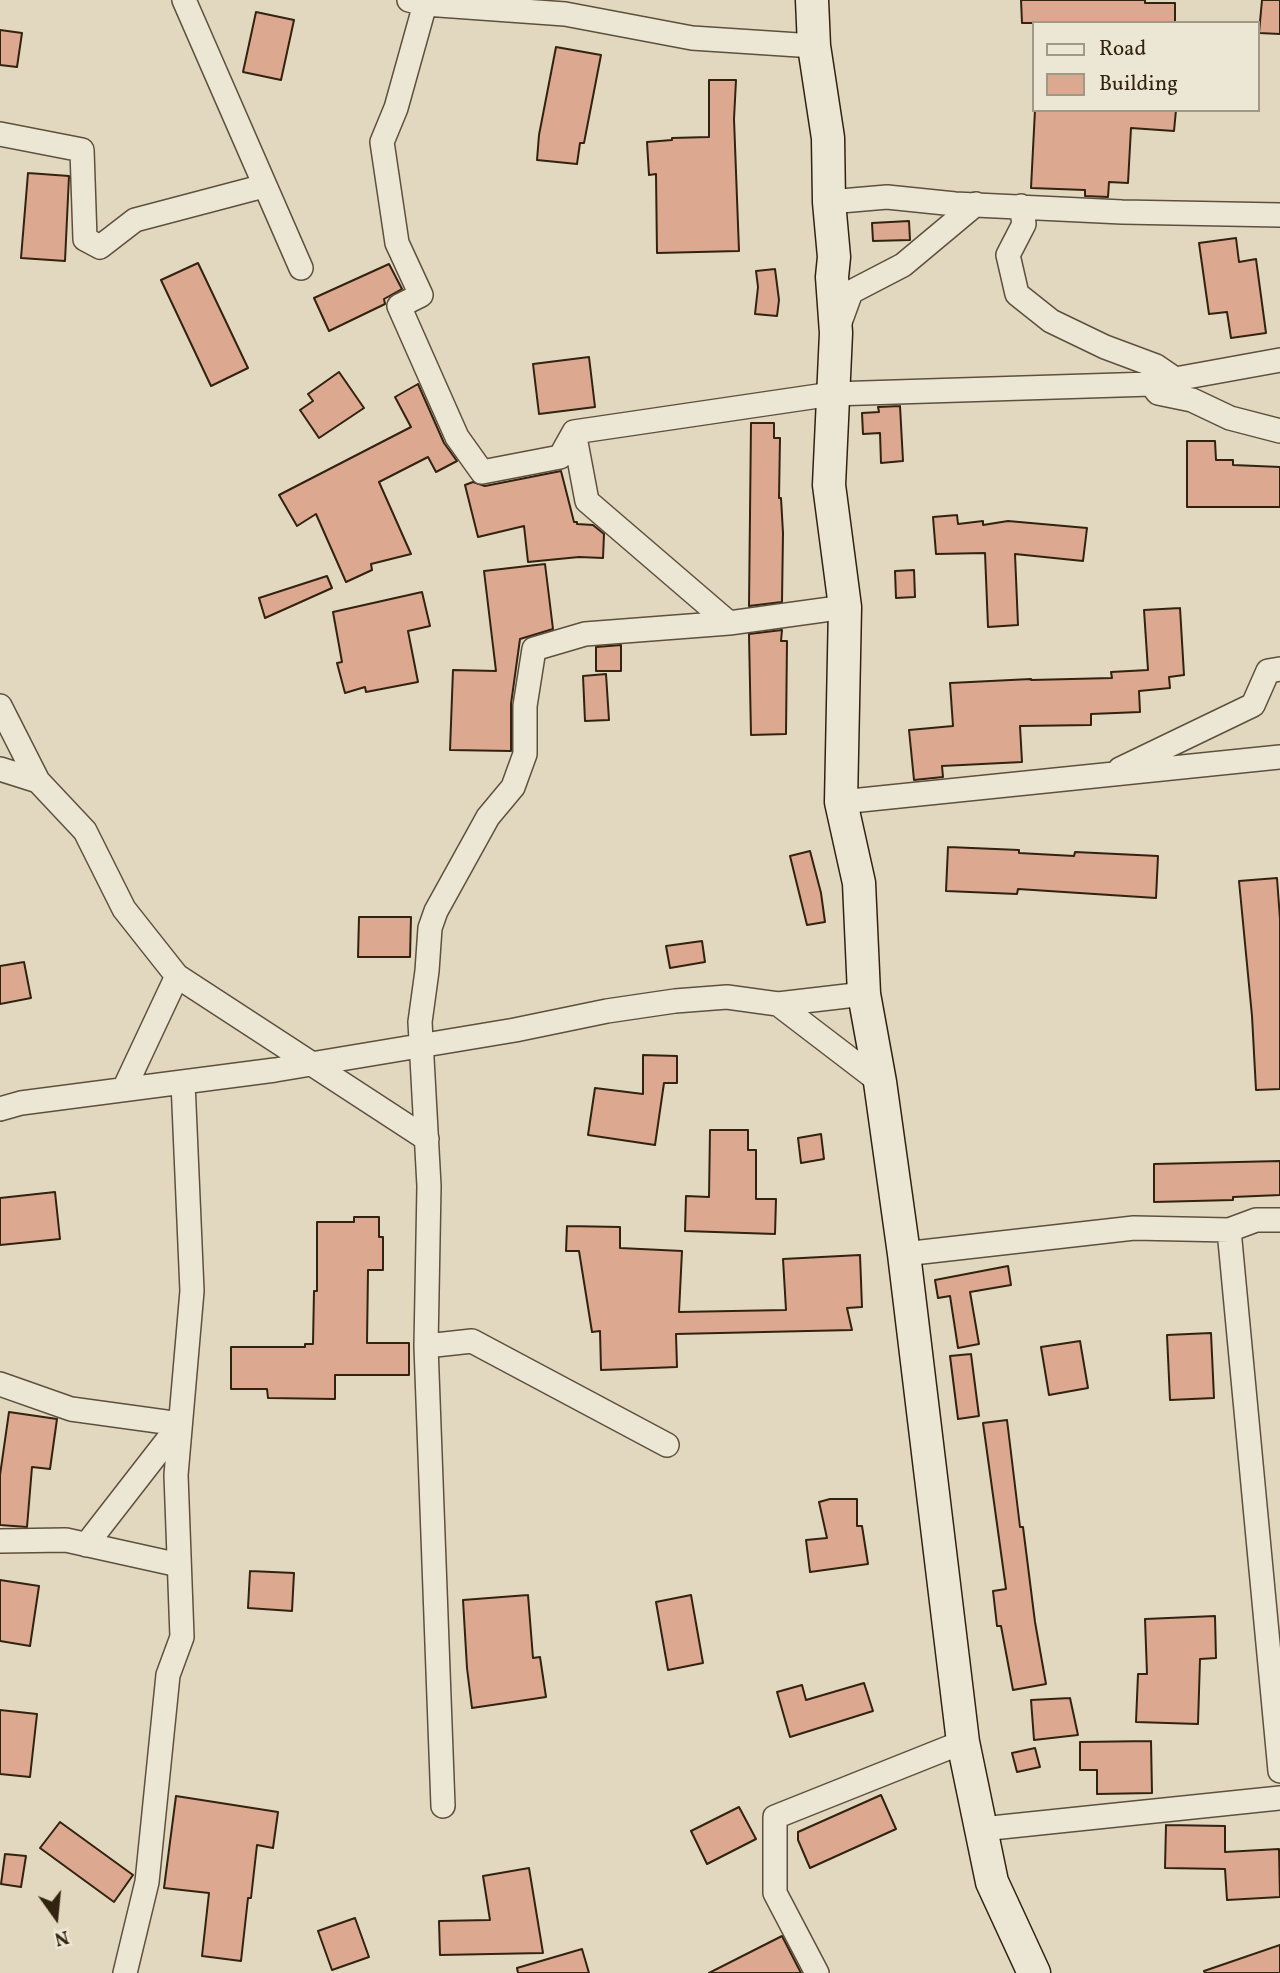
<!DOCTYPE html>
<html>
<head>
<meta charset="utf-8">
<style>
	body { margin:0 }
	#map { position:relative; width:1280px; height:1973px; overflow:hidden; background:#e2d8bf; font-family:Vollkorn,serif }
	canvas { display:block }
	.legend { position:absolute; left:1032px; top:21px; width:228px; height:91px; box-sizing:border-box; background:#ece6d5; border:2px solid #a29886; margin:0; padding:9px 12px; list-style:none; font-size:21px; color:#322210 }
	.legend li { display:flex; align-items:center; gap:14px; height:35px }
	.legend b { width:35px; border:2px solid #a29886 }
	.north { position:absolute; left:21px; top:1882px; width:70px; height:70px; -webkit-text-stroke:5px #ece6d5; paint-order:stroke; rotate:165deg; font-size:19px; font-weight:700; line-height:28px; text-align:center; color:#322210 }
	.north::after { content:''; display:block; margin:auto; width:24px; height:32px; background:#322210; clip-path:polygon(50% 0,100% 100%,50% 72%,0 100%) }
</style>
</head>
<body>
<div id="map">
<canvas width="1280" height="1973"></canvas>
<ul class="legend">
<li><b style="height:9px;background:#ece6d5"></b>Road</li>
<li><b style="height:19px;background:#dca88f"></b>Building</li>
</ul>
<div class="north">N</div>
</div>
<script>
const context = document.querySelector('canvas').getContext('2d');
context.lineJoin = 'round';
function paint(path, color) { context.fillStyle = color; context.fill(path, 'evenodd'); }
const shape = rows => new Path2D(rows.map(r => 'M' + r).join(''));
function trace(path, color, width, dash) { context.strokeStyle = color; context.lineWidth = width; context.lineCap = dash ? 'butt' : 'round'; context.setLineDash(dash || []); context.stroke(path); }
const building = shape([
	[1021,0,1145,0,1145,3,1175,3,1175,23,1022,23,1021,0],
	[1262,0,1280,0,1280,34,1259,33,1262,0],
	[256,12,294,20,281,80,243,72,256,12],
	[0,30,22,33,17,67,0,65,0,30],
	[556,47,601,55,584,143,580,143,577,164,537,160,539,135,556,47],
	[709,80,736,80,734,119,739,251,657,253,656,174,649,175,647,142,672,140,672,138,709,137,709,80],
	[1035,110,1176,110,1174,131,1131,128,1128,183,1109,182,1108,197,1085,196,1085,190,1031,188,1035,110],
	[28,173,69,176,65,261,21,258,28,173],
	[909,221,910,240,873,241,872,223,909,221],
	[1236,238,1239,262,1256,259,1266,333,1231,338,1227,312,1209,314,1199,243,1236,238],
	[198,263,248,368,211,386,161,280,198,263],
	[389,264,402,289,384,299,385,304,329,331,314,298,389,264],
	[775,269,779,300,777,316,755,314,758,287,756,271,775,269],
	[589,357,595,407,539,414,533,364,589,357],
	[339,372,364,408,319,438,300,410,313,401,308,394,339,372],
	[418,384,444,443,457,461,436,472,428,457,379,482,411,554,371,564,372,570,346,582,316,514,297,526,279,495,411,427,395,397,418,384],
	[900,406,903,461,881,463,880,433,863,434,862,413,879,412,878,407,900,406],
	[751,423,774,423,774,438,780,438,779,498,781,498,783,533,782,602,749,606,751,423],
	[1187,441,1215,441,1216,460,1233,460,1233,465,1280,467,1280,507,1187,507,1187,441],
	[561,471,574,522,577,522,577,524,593,525,604,534,603,558,579,557,528,562,524,526,478,537,465,485,473,482,485,486,561,471],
	[957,515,958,524,983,521,983,525,1008,521,1087,528,1083,561,1015,554,1018,625,988,627,985,553,936,554,933,517,957,515],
	[545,564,553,629,520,639,511,704,511,751,450,750,453,670,496,671,484,571,545,564],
	[914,570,915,597,896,598,895,571,914,570],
	[327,576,332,588,265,618,259,598,327,576],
	[422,592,430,626,408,631,418,682,366,692,365,687,345,693,337,663,342,662,333,612,422,592],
	[1180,608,1184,675,1169,677,1170,688,1139,691,1140,712,1091,714,1091,725,1020,726,1022,762,942,766,943,777,914,780,909,730,953,726,950,683,1031,679,1031,680,1112,678,1111,672,1148,670,1144,610,1180,608],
	[782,630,781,641,787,641,786,734,751,735,749,634,782,630],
	[621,645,621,671,596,671,596,647,621,645],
	[606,674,609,720,585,721,583,676,606,674],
	[948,847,1019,850,1019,853,1074,856,1075,852,1158,856,1156,898,1018,889,1017,894,946,891,948,847],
	[810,851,821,893,825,922,807,925,790,856,810,851],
	[1277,878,1280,919,1280,1089,1256,1090,1252,1016,1239,881,1277,878],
	[359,917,411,917,410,957,358,957,359,917],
	[702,941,705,962,670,968,666,946,702,941],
	[24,962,31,998,0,1004,0,966,24,962],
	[643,1055,677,1056,677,1083,664,1083,655,1145,588,1135,595,1088,643,1094,643,1055],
	[710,1130,748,1130,748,1150,756,1150,756,1199,776,1199,775,1234,685,1231,686,1196,709,1197,710,1130],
	[821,1134,824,1159,801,1163,798,1138,821,1134],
	[1280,1161,1280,1195,1233,1197,1233,1200,1154,1202,1154,1164,1280,1161],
	[55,1192,60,1239,0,1245,0,1198,55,1192],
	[354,1217,379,1217,379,1237,383,1237,383,1270,368,1270,367,1343,409,1343,409,1375,335,1375,335,1399,268,1398,267,1389,231,1389,231,1347,305,1347,305,1344,313,1344,314,1291,317,1291,317,1222,354,1222,354,1217],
	[567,1226,620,1227,620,1248,682,1251,679,1312,786,1310,783,1259,860,1255,862,1307,847,1308,852,1330,676,1334,677,1367,601,1370,600,1331,592,1332,579,1251,566,1251,567,1226],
	[1008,1266,1011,1285,970,1292,979,1344,958,1348,950,1296,938,1298,935,1280,1008,1266],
	[1211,1333,1214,1398,1170,1400,1167,1335,1211,1333],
	[1080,1341,1088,1388,1049,1395,1041,1347,1080,1341],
	[971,1354,979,1416,958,1419,950,1356,971,1354],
	[9,1412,57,1419,50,1469,32,1467,27,1527,0,1525,0,1475,9,1412],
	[1007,1420,1020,1527,1023,1527,1035,1622,1046,1684,1013,1690,1001,1626,997,1626,993,1591,1006,1589,983,1423,1007,1420],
	[830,1499,857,1499,857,1526,862,1526,868,1564,810,1572,806,1540,827,1538,819,1502,830,1499],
	[250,1571,294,1573,292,1611,248,1608,250,1571],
	[0,1580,39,1586,30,1646,0,1641,0,1580],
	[528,1595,533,1658,540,1657,546,1697,472,1708,467,1668,463,1600,528,1595],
	[691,1595,703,1663,668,1670,656,1602,691,1595],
	[1215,1616,1216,1658,1200,1659,1198,1724,1136,1722,1138,1674,1147,1674,1145,1619,1215,1616],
	[864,1683,873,1711,790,1737,777,1692,802,1685,806,1700,864,1683],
	[1070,1698,1078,1735,1034,1740,1031,1700,1070,1698],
	[0,1710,37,1714,30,1777,0,1774,0,1710],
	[1151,1741,1152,1793,1097,1794,1097,1770,1080,1770,1080,1742,1151,1741],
	[1035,1748,1040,1767,1017,1772,1012,1753,1035,1748],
	[881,1795,896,1829,810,1868,798,1840,798,1832,881,1795],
	[176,1796,278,1812,273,1848,257,1845,251,1898,248,1898,241,1961,202,1956,209,1893,164,1888,176,1796],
	[739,1807,756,1839,707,1864,691,1831,739,1807],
	[60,1822,133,1875,114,1902,40,1848,60,1822],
	[1166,1825,1225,1826,1225,1852,1279,1849,1280,1897,1227,1900,1225,1869,1165,1868,1166,1825],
	[5,1854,26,1856,21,1887,1,1884,5,1854],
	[529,1868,543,1953,440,1955,439,1921,490,1920,483,1876,529,1868],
	[355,1918,369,1957,332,1970,318,1931,355,1918],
	[782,1936,801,1973,709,1973,782,1936],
	[1280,1945,1280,1973,1205,1973,1204,1971,1280,1945],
	[582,1949,589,1973,518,1973,517,1968,582,1949]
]);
const street = shape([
	[184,0,301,268],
	[409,0,425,4,565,14,692,38,814,46],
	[425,4,396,108,382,142,397,243,421,295,399,306,457,437,482,472,560,457,574,432,832,394,1151,384,1158,393,1192,400,1230,418,1280,431],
	[0,134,82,150,85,239,100,247,135,220,264,186],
	[829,202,887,197,955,204,1122,212,1280,215],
	[1021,206,1024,224,1008,255,1017,294,1051,321,1105,347,1156,366,1175,379],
	[839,325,851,292,903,265,976,204],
	[1159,382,1280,360],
	[574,432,587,501,729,623],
	[0,706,38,781,85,831,124,909,177,976,124,1089],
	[0,769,38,781],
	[1120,769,1253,705,1268,671,1280,669],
	[841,802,1280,757],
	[177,976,427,1139],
	[778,1004,880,1082],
	[0,1109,21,1103,275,1070,515,1030,607,1011,675,1001,727,997,778,1004,864,994],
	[1229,1230,1280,1771],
	[904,1254,1134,1228,1229,1230,1256,1220,1280,1220],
	[426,1346,472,1341,667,1445],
	[0,1384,71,1409,180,1424],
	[0,1541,66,1540,179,1565],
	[86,1545,180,1424],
	[443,1806,426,1346,429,1186,420,1022,427,971,430,928,436,911,488,817,513,787,525,754,525,706,534,649,585,634,729,623,845,607],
	[982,1829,1280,1798],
	[125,1973,147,1882,168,1675,182,1637,176,1475,192,1291,183,1082],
	[817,1973,775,1893,775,1817,963,1742]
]);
const secondary = shape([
	[812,0,814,46,828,138,829,202,834,257,832,277,836,333,829,485,845,607,841,802,859,883,864,994,880,1082,904,1254,963,1742,992,1882,1034,1973]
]);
paint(building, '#dca88f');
trace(building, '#322210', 2);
trace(street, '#5e503c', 26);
trace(secondary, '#322210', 35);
trace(street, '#ece6d5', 23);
trace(secondary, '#ece6d5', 32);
</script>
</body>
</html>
